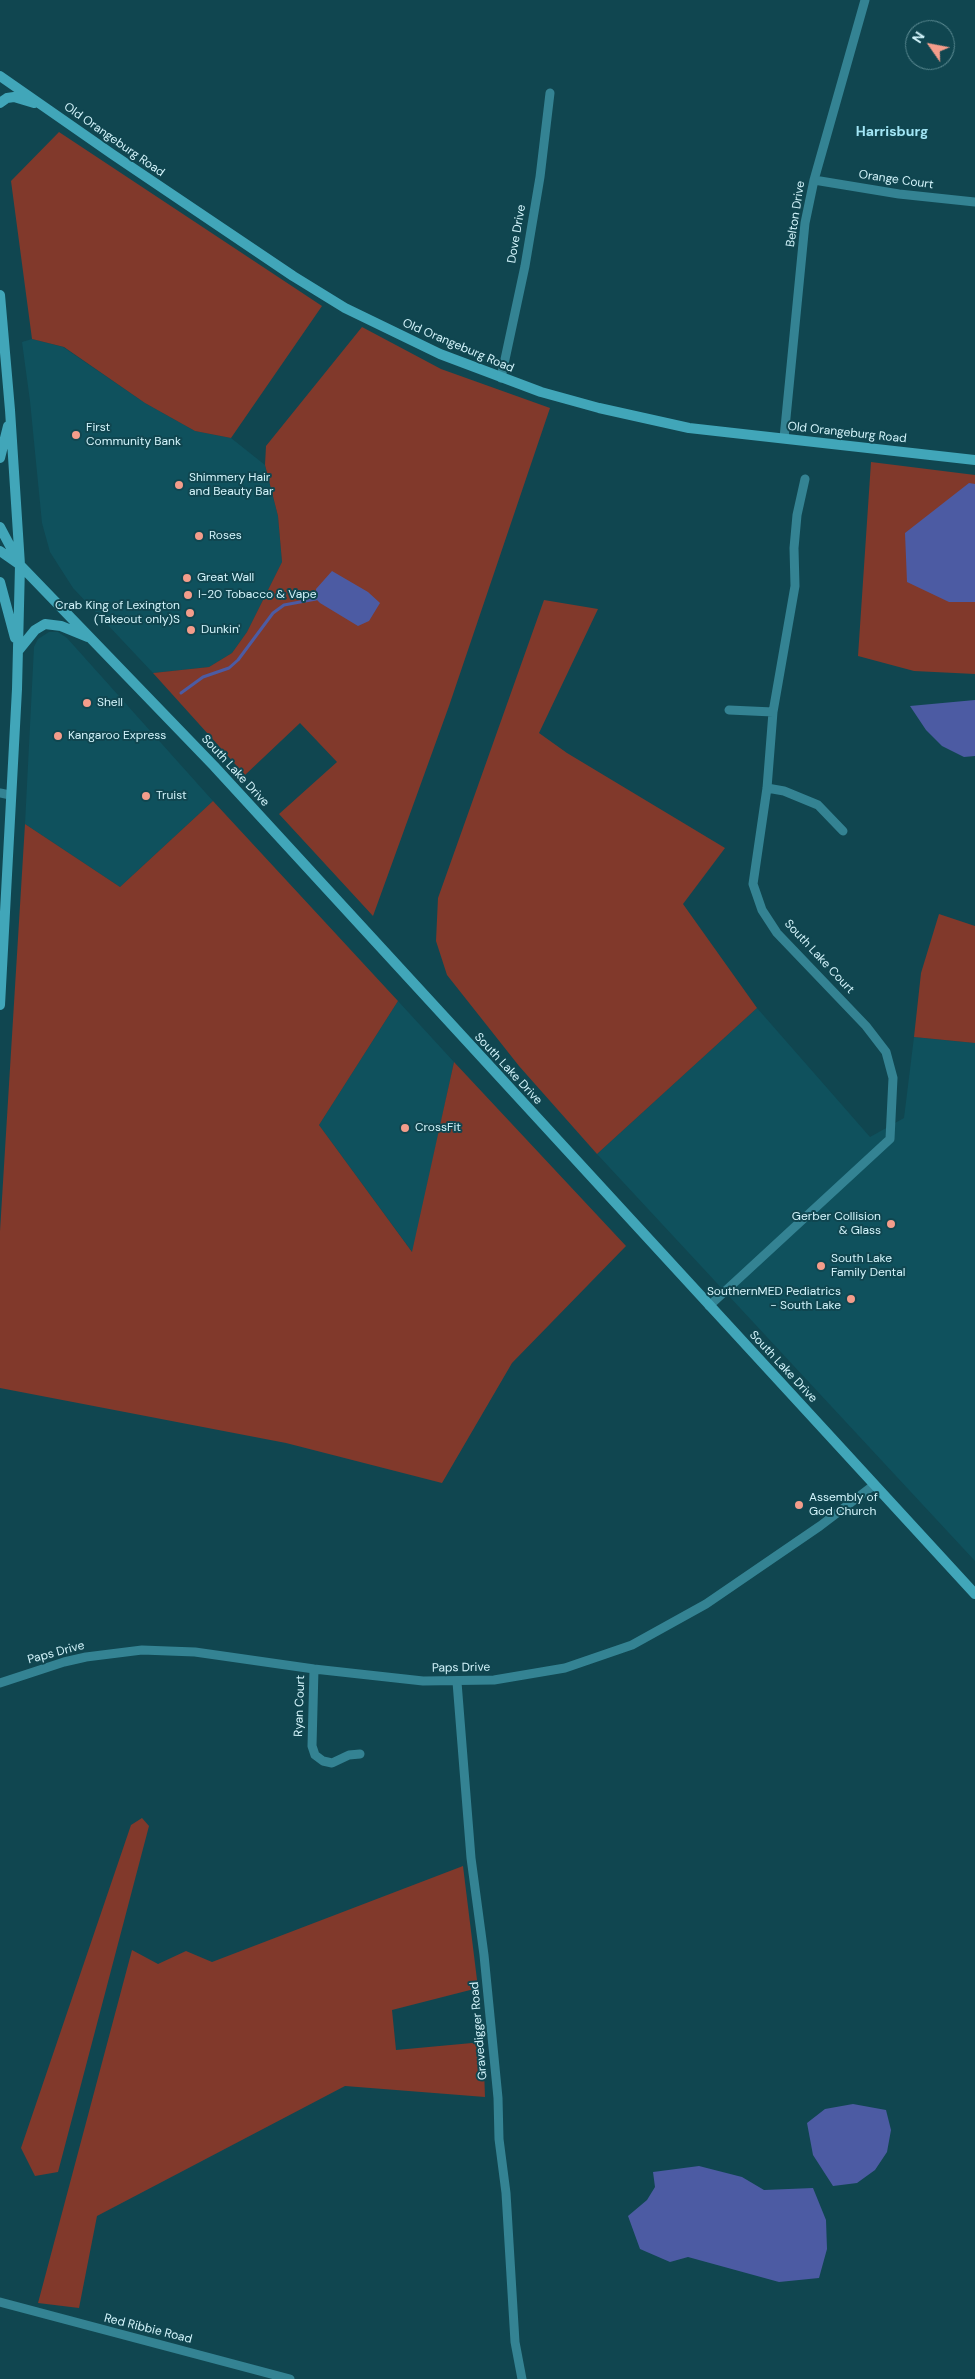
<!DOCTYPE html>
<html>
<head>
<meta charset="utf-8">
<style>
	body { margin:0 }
	#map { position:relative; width:975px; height:2379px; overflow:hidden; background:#104650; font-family:"DM Sans",sans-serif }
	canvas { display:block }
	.north { position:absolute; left:905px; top:20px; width:50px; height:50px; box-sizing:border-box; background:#104650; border:1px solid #5e8c94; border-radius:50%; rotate:303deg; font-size:14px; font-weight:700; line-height:20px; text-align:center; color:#d3f4fb }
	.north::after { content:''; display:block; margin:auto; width:18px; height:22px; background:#f49d8b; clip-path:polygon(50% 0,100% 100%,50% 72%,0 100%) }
</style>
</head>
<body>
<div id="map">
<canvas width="975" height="2379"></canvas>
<div class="north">N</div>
</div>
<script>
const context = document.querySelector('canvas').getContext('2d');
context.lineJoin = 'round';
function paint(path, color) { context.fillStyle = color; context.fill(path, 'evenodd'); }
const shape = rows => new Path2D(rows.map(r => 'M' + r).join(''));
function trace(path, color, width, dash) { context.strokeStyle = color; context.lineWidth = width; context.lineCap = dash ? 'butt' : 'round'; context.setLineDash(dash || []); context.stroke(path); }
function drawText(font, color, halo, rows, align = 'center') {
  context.font = font + ' "DM Sans",sans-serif'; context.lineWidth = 4; context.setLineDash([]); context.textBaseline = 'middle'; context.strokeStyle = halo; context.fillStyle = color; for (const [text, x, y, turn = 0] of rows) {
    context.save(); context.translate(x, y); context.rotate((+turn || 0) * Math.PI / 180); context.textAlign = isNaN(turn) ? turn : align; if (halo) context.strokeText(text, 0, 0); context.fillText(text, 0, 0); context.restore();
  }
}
const built = shape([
	[32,339,63,347,145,403,195,431,231,438,265,465,278,516,282,562,247,632,232,653,209,667,153,673,73,588,50,552,42,523,30,401,22,342],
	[49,632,58,632,67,638,213,801,120,887,25,824,34,647,38,639],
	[398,1001,454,1062,413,1253,319,1125],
	[757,1008,870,1137,904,1118,914,1037,975,1043,975,1561,597,1154]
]);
const green = shape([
	[59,132,322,306,231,438,195,431,145,403,64,347,32,339,11,181],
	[362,327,441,369,550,408,449,706,373,916,279,814,337,762,300,723,245,775,153,673,209,667,232,653,247,632,282,562,278,516,265,465,266,446],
	[871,462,975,475,975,674,914,671,858,656],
	[544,600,598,609,539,733,567,753,725,848,683,904,757,1008,597,1154,519,1066,447,975,436,941,438,898],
	[213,801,398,1001,319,1125,412,1252,454,1062,626,1246,512,1363,442,1483,286,1443,0,1388,0,1231,25,824,120,887],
	[939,914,975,926,975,1043,914,1037,921,973],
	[142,1818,149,1826,58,2172,35,2176,21,2148,131,1825],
	[463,1866,478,1988,392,2010,396,2050,483,2042,485,2097,345,2086,97,2216,79,2308,38,2303,132,1950,158,1964,186,1951,212,1962]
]);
const water = shape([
	[969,483,975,484,975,602,949,602,907,582,905,533],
	[332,571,368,592,380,603,369,621,358,626,320,603,316,599,316,589],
	[975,700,975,756,964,757,942,746,926,730,910,706],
	[853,2104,886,2110,891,2130,887,2152,875,2170,857,2183,833,2186,813,2155,807,2123,825,2109],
	[699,2166,742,2177,764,2190,813,2188,826,2220,827,2249,819,2278,779,2282,688,2257,670,2262,640,2249,628,2216,647,2200,655,2187,653,2172]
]);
const stream = shape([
	[181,693,203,677,229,668,238,660,273,613,284,605,316,599]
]);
const street = shape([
	[814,180,899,194,975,202],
	[501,378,525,266,540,177,550,93],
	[784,438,805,223,814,180,865,0],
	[729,710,773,712],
	[767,788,784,791,818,805,843,831],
	[0,793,10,795],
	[709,1306,890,1139,893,1078,886,1052,866,1026,777,933,762,910,753,884,767,788,773,712,795,586,794,548,797,515,805,479],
	[314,1669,312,1746,315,1755,323,1761,332,1763,349,1755,360,1754],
	[457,1682,471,1858,484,1955,498,2098,499,2139,506,2193,515,2342,522,2379],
	[0,1683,64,1662,86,1657,142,1650,195,1652,314,1669,423,1681,494,1680,565,1668,632,1645,706,1604,820,1526,874,1485],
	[0,2302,290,2379]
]);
const secondary = shape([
	[0,76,112,154,293,276,345,308,440,354,541,392,599,408,689,428,975,460],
	[0,103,7,98,14,97,34,103],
	[0,295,10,410,20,565,17,689,0,1005],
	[0,458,8,426],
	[0,527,17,559],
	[0,551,20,565,214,766,975,1594],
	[0,582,15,638],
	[18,651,35,630,45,624,61,626,88,637]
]);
const markers = [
	[76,435,5,"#f49d8b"],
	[179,485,5,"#f49d8b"],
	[199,536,5,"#f49d8b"],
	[187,578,5,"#f49d8b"],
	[188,595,5,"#f49d8b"],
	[190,613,5,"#f49d8b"],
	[191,630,5,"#f49d8b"],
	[87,703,5,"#f49d8b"],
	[58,736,5,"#f49d8b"],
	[146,796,5,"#f49d8b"],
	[405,1128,5,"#f49d8b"],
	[891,1224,5,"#f49d8b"],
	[821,1266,5,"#f49d8b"],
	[851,1299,5,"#f49d8b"],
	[799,1505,5,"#f49d8b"]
];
const streetNames = [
	["Old Orangeburg Road",114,140,35],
	["Orange Court",896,180,8],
	["Belton Drive",796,214,-81],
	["Dove Drive",517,234,-80],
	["Old Orangeburg Road",458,346,23],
	["Old Orangeburg Road",847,433,6],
	["South Lake Drive",235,771,47],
	["South Lake Court",819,957,47],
	["South Lake Drive",508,1069,47],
	["South Lake Drive",783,1367,47],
	["Paps Drive",56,1653,-15],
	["Paps Drive",461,1668,-1],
	["Ryan Court",300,1706,-88],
	["Gravedigger Road",479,2031,-95],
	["Red Ribbie Road",148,2329,14]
];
const poiNames = [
	["First",86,428],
	["Community Bank",86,442],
	["Shimmery Hair",189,478],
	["and Beauty Bar",189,492],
	["Roses",209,536],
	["Great Wall",197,578],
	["I-20 Tobacco & Vape",198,595],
	["Crab King of Lexington",180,606,"right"],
	["(Takeout only)S",180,620,"right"],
	["Dunkin'",201,630],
	["Shell",97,703],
	["Kangaroo Express",68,736],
	["Truist",156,796],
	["CrossFit",415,1128],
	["Gerber Collision",881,1217,"right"],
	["& Glass",881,1231,"right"],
	["South Lake",831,1259],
	["Family Dental",831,1273],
	["SouthernMED Pediatrics",841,1292,"right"],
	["- South Lake",841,1306,"right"],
	["Assembly of",809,1498],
	["God Church",809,1512]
];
const neighbourhoodNames = [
	["Harrisburg",892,132]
];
paint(built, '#0f515d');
paint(green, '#81392b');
paint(water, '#4c5ba3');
trace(stream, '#4c5ba3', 3);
trace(street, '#348393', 9);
trace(secondary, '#41a6b9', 10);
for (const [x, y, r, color] of markers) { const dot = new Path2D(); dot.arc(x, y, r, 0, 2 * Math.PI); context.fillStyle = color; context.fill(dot); trace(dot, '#104650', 2); }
drawText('12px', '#d3f4fb', '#104650', streetNames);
drawText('12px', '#d3f4fb', '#104650', poiNames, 'left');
drawText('bold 14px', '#a2e6f5', '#104650', neighbourhoodNames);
</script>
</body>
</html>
